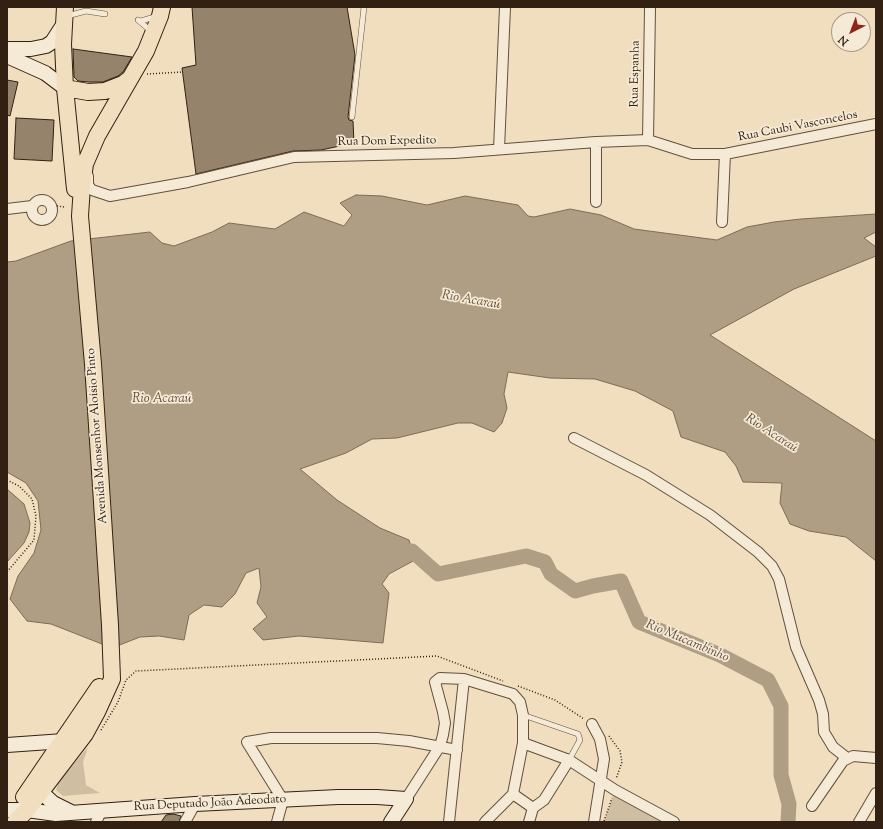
<!DOCTYPE html>
<html>
<head>
<meta charset="utf-8">
<style>
	body { margin:0 }
	#map { position:relative; width:883px; height:829px; overflow:hidden; background:#f0debf; font-family:"Sorts Mill Goudy",serif }
	canvas { display:block }
	.frame { position:absolute; inset:0; border:8px solid #322112; pointer-events:none }
	.north { position:absolute; left:831px; top:12px; width:40px; height:40px; box-sizing:border-box; background:#f5ead5; border:1px solid #a79a87; border-radius:50%; rotate:222deg; font-size:11px; font-weight:700; line-height:16px; text-align:center; color:#322112 }
	.north::after { content:''; display:block; margin:auto; width:14px; height:18px; background:#8f2418; clip-path:polygon(50% 0,100% 100%,50% 72%,0 100%) }
</style>
</head>
<body>
<div id="map">
<canvas width="883" height="829"></canvas>
<div class="frame"></div>
<div class="north">N</div>
</div>
<script>
const context = document.querySelector('canvas').getContext('2d');
context.lineJoin = 'round';
function paint(path, color) { context.fillStyle = color; context.fill(path, 'evenodd'); }
const shape = rows => new Path2D(rows.map(r => 'M' + r).join(''));
function trace(path, color, width, dash) { context.strokeStyle = color; context.lineWidth = width; context.lineCap = dash ? 'butt' : 'round'; context.setLineDash(dash || []); context.stroke(path); }
function drawText(font, color, halo, rows, align = 'center') {
  context.font = font + ' "Sorts Mill Goudy",serif'; context.lineWidth = 3.5; context.setLineDash([]); context.textBaseline = 'middle'; context.strokeStyle = halo; context.fillStyle = color; for (const [text, x, y, turn = 0] of rows) {
    context.save(); context.translate(x, y); context.rotate((+turn || 0) * Math.PI / 180); context.textAlign = isNaN(turn) ? turn : align; if (halo) context.strokeText(text, 0, 0); context.fillText(text, 0, 0); context.restore();
  }
}
const green = shape([
	[88,747,83,762,86,785,100,793,63,796,56,790,58,783],
	[615,790,674,822,604,822]
]);
const water = shape([
	[356,195,382,196,427,205,465,196,518,205,528,216,534,217,570,209,601,215,634,229,717,240,747,227,774,222,801,219,876,214,876,232,864,238,876,247,876,256,794,289,710,335,876,441,876,561,846,537,809,531,790,524,780,503,782,483,743,482,736,466,725,452,681,437,673,411,635,391,595,379,550,378,508,372,504,394,507,408,502,423,494,432,472,423,458,423,397,438,372,439,346,453,300,469,337,500,380,528,409,540,415,560,389,574,382,584,389,593,383,643,299,636,263,640,253,629,267,617,257,603,261,587,259,568,246,573,235,594,222,607,204,605,189,615,184,640,159,636,140,637,117,646,102,644,51,624,27,621,10,599,18,576,34,553,41,530,38,501,26,483,7,472,7,262,16,261,71,241,150,232,162,243,174,246,212,232,229,223,275,229,304,212,344,226,352,215,340,203,356,195],
	[7,489,24,504,30,523,29,532,24,543,7,562,7,489]
]);
const river = shape([
	[412,551,438,574,526,556,545,562,551,574,575,591,593,586,621,581,639,622,720,655,768,680,781,706,781,775,789,804,788,822]
]);
const building = shape([
	[192,7,347,7,355,55,348,117,349,120,353,121,354,143,321,150,293,151,196,174,182,68,196,65,192,7],
	[73,49,132,57,123,72,118,76,103,82,89,82,78,81,74,77,73,49],
	[7,80,18,82,10,116,7,115,7,80],
	[16,118,54,120,52,161,14,159,16,118],
	[173,814,181,816,179,822,161,822,166,815,173,814]
]);
const path = shape([
	[147,74,183,72],
	[51,205,64,207],
	[7,480,19,486,32,499,36,516,34,540,7,572],
	[518,686,555,700,584,719],
	[101,730,118,702,126,680,136,671,437,656,503,681],
	[609,736,620,751,622,762,616,779],
	[604,821,612,798]
]);
const lane = shape([
	[67,16,86,11,105,14],
	[138,20,151,31],
	[141,21,158,16],
	[352,117,364,7],
	[523,715,578,734,580,740,569,760]
]);
const street = shape([
	[648,140,650,7],
	[596,142,596,202],
	[499,149,505,7],
	[88,176,88,185,92,190,110,196,188,182,294,157,454,153,596,142,648,140,692,154,725,154,876,124],
	'32 210a10 10 0 1 1 20 0a10 10 0 1 1-20 0Z',
	[7,209,32,206],
	[722,222,725,154],
	[574,438,646,475,710,515,758,552,772,566,779,579,796,647,819,700,823,714,824,732,833,747,847,758],
	[464,679,513,694,520,702,523,715,523,743,513,794,485,822],
	[592,724,600,739,604,759,594,822],
	[523,743,569,760,615,790,674,822],
	[513,794,533,808],
	[406,799,440,746,443,735,445,723,443,712,435,682,440,678,464,679,449,822],
	[812,806,843,761,853,756,876,758],
	[96,822,102,810],
	[185,822,195,804],
	[277,822,283,800,247,742,271,738,377,738,409,741,457,750],
	[529,822,533,808,544,800,569,760],
	[859,822,876,793]
]);
const secondary = shape([
	[7,49,31,49,46,46,52,42,63,25],
	[7,56,45,73,65,88],
	[7,745,64,741,69,745],
	[41,792,53,803,71,812],
	[7,810,27,810,56,814,195,804,338,797,377,797,406,799,391,822]
]);
const primary = shape([
	[65,7,63,44,65,88,75,189],
	[65,88,88,92,105,91,123,84,128,80],
	[24,797,99,687],
	[15,822,27,810,85,734,97,712,112,679,110,625,93,364,80,216,82,186,85,164,97,136,146,51,160,16,162,7]
]);
const streetNames = [
	["Rua Espanha",636,74,-89],
	["Rua Caubi Vasconcelos",798,127,-11],
	["Rua Dom Expedito",387,142,-1],
	["Avenida Monsenhor Aloísio Pinto",98,436,-94],
	["Rua Deputado João Adeodato",210,804,-3]
];
const waterNames = [
	["Rio Acaraú",471,301,10],
	["Rio Acaraú",162,400],
	["Rio Acaraú",771,434,33],
	["Rio Mucambinho",687,642,23]
];
paint(green, '#d0bea2');
paint(water, '#af9e84');
trace(water, '#7d6c56', 1);
trace(river, '#af9e84', 15);
paint(building, '#95836c');
trace(building, '#322112', 1);
trace(lane, '#62503d', 6);
trace(street, '#62503d', 12);
trace(secondary, '#322112', 16);
trace(primary, '#322112', 18);
trace(path, '#322112', 1.5, [1, 2]);
trace(lane, '#f5ead5', 5);
trace(street, '#f5ead5', 10);
trace(secondary, '#f5ead5', 14);
trace(primary, '#f0debf', 16);
drawText('12px', '#322112', '#f5ead5', streetNames);
drawText('italic 13px', '#5e4d3a', '#f5ead5', waterNames);
</script>
</body>
</html>
